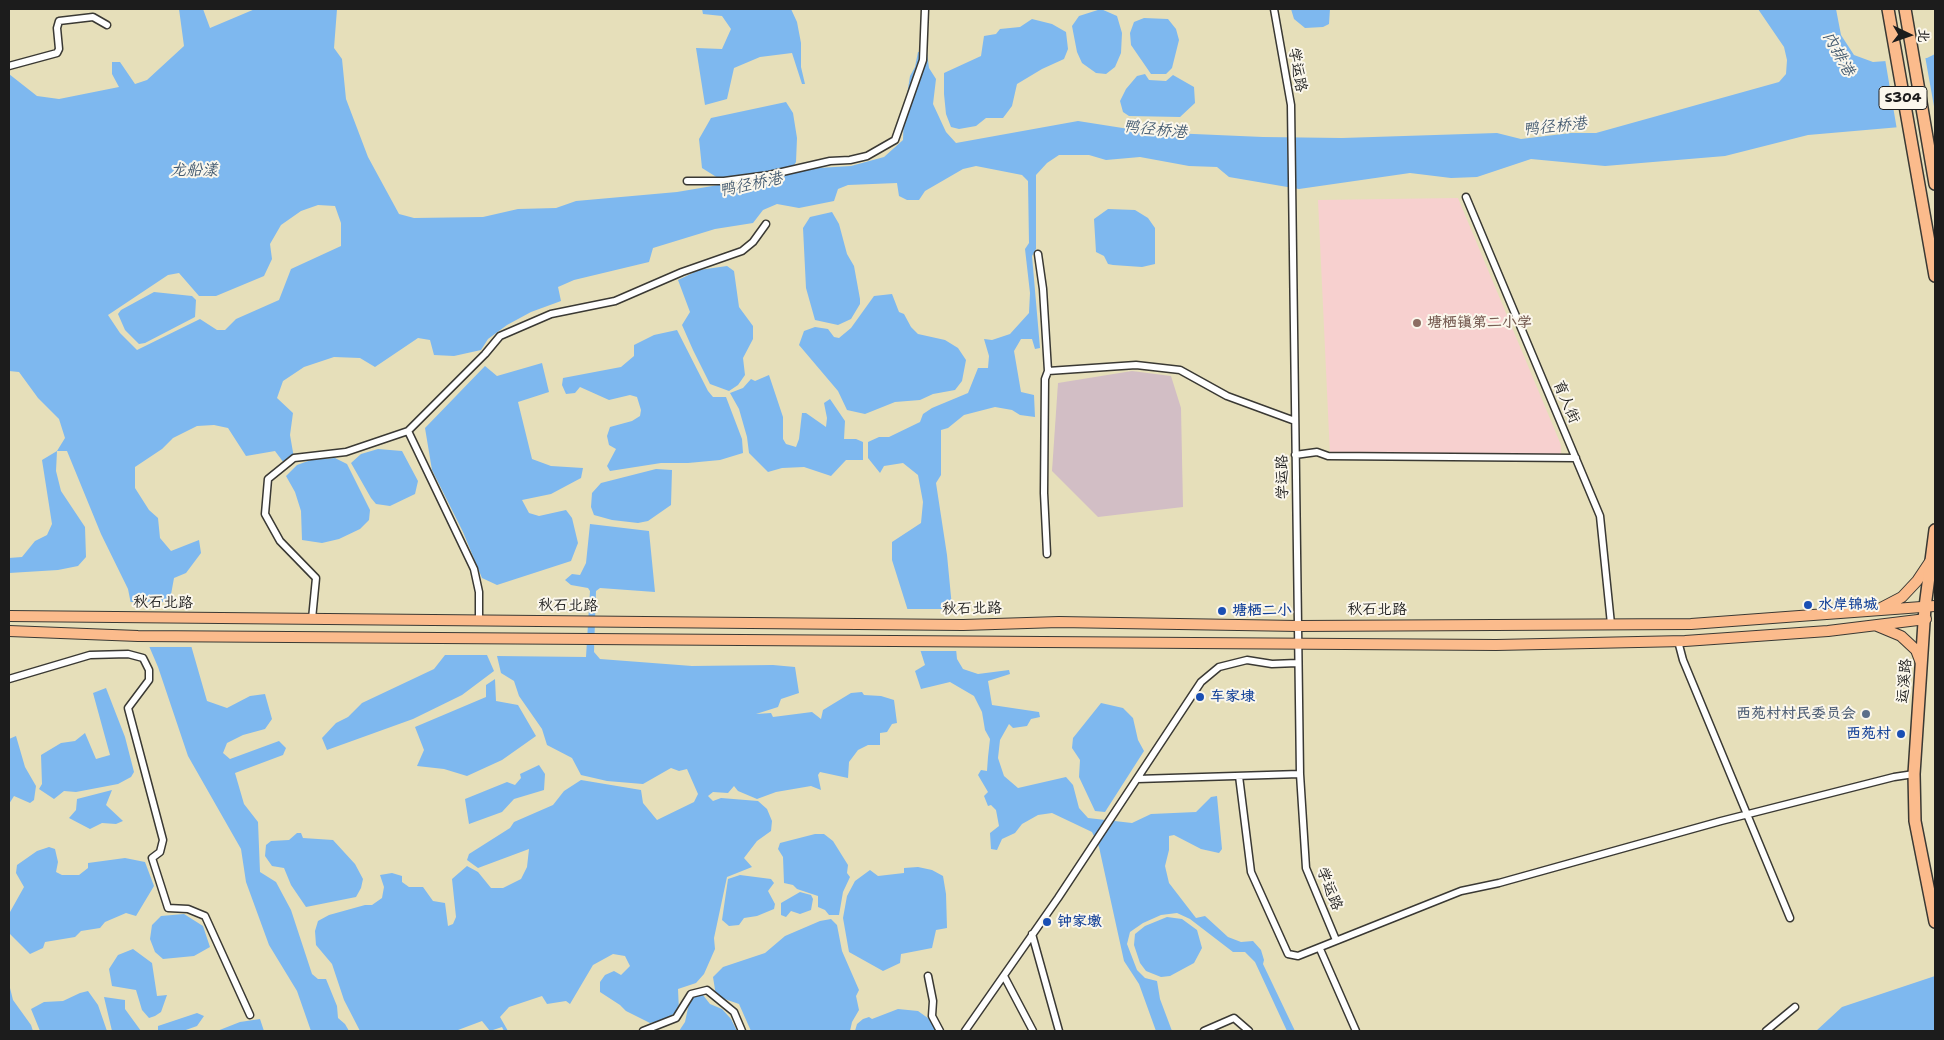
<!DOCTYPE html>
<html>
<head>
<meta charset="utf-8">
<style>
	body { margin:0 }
	#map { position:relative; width:1944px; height:1040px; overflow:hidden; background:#e6dfba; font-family:"Shantell Sans","LXGW WenKai TC",sans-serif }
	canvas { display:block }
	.frame { position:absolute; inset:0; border:10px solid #1c1c1c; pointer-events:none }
	.north { position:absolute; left:1884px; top:10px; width:50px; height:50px; -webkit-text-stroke:4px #fbf7ec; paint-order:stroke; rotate:93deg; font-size:14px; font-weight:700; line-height:20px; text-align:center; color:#1c1c1c }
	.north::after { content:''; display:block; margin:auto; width:18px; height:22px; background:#1c1c1c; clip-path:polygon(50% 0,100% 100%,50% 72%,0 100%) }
</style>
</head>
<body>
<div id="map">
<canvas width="1944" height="1040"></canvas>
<div class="frame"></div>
<div class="north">北</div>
</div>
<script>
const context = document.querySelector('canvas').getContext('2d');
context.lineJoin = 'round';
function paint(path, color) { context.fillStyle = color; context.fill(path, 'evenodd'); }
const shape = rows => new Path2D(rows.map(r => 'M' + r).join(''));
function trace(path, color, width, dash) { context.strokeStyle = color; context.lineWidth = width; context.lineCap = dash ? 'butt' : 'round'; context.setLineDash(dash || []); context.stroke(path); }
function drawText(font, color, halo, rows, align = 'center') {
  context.font = font + ' "Shantell Sans","LXGW WenKai TC",sans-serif'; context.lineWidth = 4; context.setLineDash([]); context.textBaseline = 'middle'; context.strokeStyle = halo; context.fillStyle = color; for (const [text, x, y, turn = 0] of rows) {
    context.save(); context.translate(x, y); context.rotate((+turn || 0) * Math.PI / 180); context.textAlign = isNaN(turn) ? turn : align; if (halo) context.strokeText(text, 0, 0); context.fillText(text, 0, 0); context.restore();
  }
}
const built = shape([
	[1458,198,1561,445,1561,456,1330,455,1318,200]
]);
const industrial = shape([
	[1132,371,1171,376,1181,408,1183,507,1098,517,1052,471,1058,383]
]);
const water = shape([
	[179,9,203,9,210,28,255,9,337,9,334,48,342,59,346,99,368,157,399,214,414,218,483,217,518,209,556,208,576,201,677,192,819,168,851,166,884,157,903,140,904,113,910,76,915,67,918,52,927,53,929,68,936,79,933,104,946,132,956,143,1078,121,1148,132,1263,137,1342,138,1497,133,1521,139,1571,133,1596,133,1779,82,1786,74,1787,60,1784,47,1758,9,1836,9,1841,35,1854,55,1873,62,1927,58,1935,54,1935,124,1808,135,1725,156,1605,166,1531,159,1477,177,1451,178,1410,173,1299,189,1229,177,1217,167,1189,166,1140,157,1106,160,1089,155,1059,155,1047,163,1036,175,1036,249,1032,256,1040,348,1035,349,1032,339,1021,339,1014,351,1021,392,1034,395,1035,417,1020,415,1012,410,995,407,964,415,948,428,941,430,941,475,936,483,947,555,957,659,963,669,978,674,1009,670,1010,674,988,681,992,705,1039,712,1040,717,1031,719,1027,726,1013,728,1009,724,1000,740,998,758,1004,776,1018,788,1066,777,1073,785,1079,808,1088,818,1132,823,1151,814,1196,812,1211,797,1217,796,1222,849,1219,853,1201,849,1174,835,1169,836,1169,850,1165,866,1169,883,1196,918,1205,916,1228,937,1241,942,1253,941,1261,950,1264,960,1263,964,1295,1031,1287,1031,1255,962,1245,952,1233,952,1190,919,1177,913,1161,915,1143,923,1130,932,1127,944,1137,970,1145,978,1157,981,1160,999,1172,1031,1156,1031,1139,984,1124,961,1099,847,1092,832,1052,813,1038,815,1022,824,1015,833,1002,839,997,850,991,849,990,833,999,826,996,810,991,805,988,806,984,796,988,792,978,775,981,770,987,771,988,757,990,739,985,730,982,712,974,696,950,682,921,689,915,671,925,665,892,560,892,542,921,523,923,502,918,475,903,463,884,466,880,473,868,458,868,442,879,437,889,437,920,422,923,414,932,408,968,393,978,368,988,368,989,356,984,339,992,340,1010,334,1029,313,1030,293,1025,249,1029,243,1028,181,1022,175,976,166,963,169,925,191,919,200,907,200,899,196,897,183,848,185,838,189,834,201,799,208,777,204,763,210,753,223,715,229,653,248,649,262,574,280,558,287,561,301,531,312,507,325,488,339,481,350,454,356,434,355,430,340,418,338,375,367,360,358,334,357,304,367,283,381,277,398,293,413,290,435,294,458,284,463,275,451,246,456,228,428,214,425,197,426,173,438,162,449,135,467,135,488,149,510,158,518,160,538,171,551,199,540,201,553,186,573,174,578,170,600,180,607,207,701,227,708,250,696,265,694,272,719,265,729,243,735,227,743,223,753,230,759,279,741,286,748,283,755,235,773,244,804,258,822,260,872,276,882,291,910,312,974,318,979,326,979,337,1006,338,1018,345,1024,349,1031,311,1031,297,991,269,945,246,882,241,849,188,756,158,667,131,604,128,589,101,534,67,451,57,451,56,471,61,491,85,527,86,557,78,566,58,570,9,573,9,558,22,557,35,541,47,535,52,524,42,460,57,451,65,438,59,419,38,398,19,372,9,371,9,74,37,96,59,99,119,87,112,74,112,62,120,62,135,84,147,80,184,46],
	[318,205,335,206,341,223,341,246,291,269,279,300,236,319,225,330,217,330,200,319,137,350,120,333,108,315,168,275,179,273,199,296,216,296,264,276,272,259,270,244,281,225,301,211],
	[702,9,791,9,797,22,801,43,801,67,805,84,802,84,792,53,760,57,734,68,727,99,705,105,696,48,722,49,731,29,722,16,703,14],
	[1101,9,1117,16,1122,33,1121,53,1115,67,1106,74,1096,73,1082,63,1077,52,1072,26,1079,16],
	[1291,9,1330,9,1329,24,1323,27,1305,28,1294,19],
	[1144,18,1168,19,1176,29,1179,40,1172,68,1166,74,1151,74,1131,45,1130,33,1134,22],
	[1032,19,1052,24,1066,32,1068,49,1064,59,1042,69,1017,84,1012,106,1003,118,986,118,976,126,959,129,951,127,946,114,944,94,944,73,981,56,984,36,996,34,1000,29,1020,27],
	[1145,74,1149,80,1166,81,1173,75,1194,87,1195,103,1180,117,1129,116,1123,112,1120,101,1126,89,1137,76],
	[786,102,793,113,797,138,796,162,793,167,769,173,718,178,702,168,699,139,711,118],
	[1108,209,1135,210,1148,218,1155,228,1155,264,1142,267,1113,265,1108,264,1104,256,1096,252,1094,219],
	[832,212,839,224,847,254,854,266,860,299,860,304,851,319,838,325,815,320,806,288,803,228,810,217],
	[727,266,734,271,739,307,753,326,753,339,743,358,745,375,738,385,729,391,710,384,693,350,682,325,690,312,678,280,699,270],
	[154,292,192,296,196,300,195,317,145,343,139,344,125,330,118,314,121,310],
	[892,294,899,312,904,314,911,327,918,334,945,340,958,348,966,360,962,381,955,390,933,394,920,400,895,402,865,414,847,410,838,391,799,345,804,331,815,327,828,329,834,337,839,338,851,328,874,296],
	[677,330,708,391,713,397,726,397,742,439,743,453,720,460,688,463,661,463,610,471,607,466,616,449,609,445,607,436,610,427,632,421,640,416,641,410,637,397,630,395,609,400,580,387,575,393,566,394,562,385,563,378,621,367,634,356,634,345,654,335],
	[542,363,549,392,518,402,532,459,551,466,583,468,581,478,551,494,522,500,529,513,539,516,566,510,572,518,578,543,571,561,497,585,482,578,463,532,432,470,425,428,485,366,497,376],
	[769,375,783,417,783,439,786,444,796,447,799,439,802,413,806,413,826,427,827,418,824,403,830,399,845,421,844,439,856,439,863,442,863,460,846,460,831,476,804,467,782,468,768,472,749,453,747,437,739,409,730,393,743,388,751,379,755,381],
	[378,449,402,451,418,481,415,494,390,506,376,504,371,498,351,463,361,454],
	[335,458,347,464,370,510,369,520,360,529,339,539,322,543,302,540,301,511,295,492,286,476,297,465,311,460],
	[656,469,672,470,671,505,648,521,638,523,612,520,594,515,591,507,592,493,601,483],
	[590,524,649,531,655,592,600,588,596,591,594,652,600,659,692,666,773,665,795,667,799,693,781,699,778,707,756,714,771,713,773,717,812,712,821,719,823,710,851,693,862,692,864,695,881,696,894,700,897,723,892,724,887,732,880,733,880,745,868,745,858,750,849,762,848,778,820,772,818,775,821,790,811,786,776,792,757,799,738,791,734,786,728,793,713,792,708,796,713,801,721,798,758,801,767,809,772,821,771,831,757,841,744,858,752,867,727,877,714,938,715,949,704,974,696,983,678,989,679,1011,663,1020,650,1023,626,1011,620,1005,600,992,600,982,605,975,614,971,621,975,630,966,625,956,613,954,593,965,570,1004,566,1001,547,1004,542,996,509,1007,500,1017,508,1031,504,1031,502,1027,490,1031,482,1021,458,1030,445,1031,360,1031,344,1000,332,964,316,945,315,931,318,921,329,915,365,905,372,905,382,898,384,887,380,875,392,873,402,876,402,882,409,887,423,887,433,901,445,903,448,926,453,924,456,917,452,879,467,866,478,872,491,888,503,888,521,879,527,867,529,849,478,868,467,860,469,854,510,828,514,822,553,805,564,791,581,780,641,790,643,803,657,820,694,802,698,794,687,769,679,771,671,768,643,784,607,781,581,775,572,758,547,745,542,729,519,696,514,681,501,673,497,656,586,657,590,591,588,588,571,585,565,580,572,574,580,575,586,563],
	[445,655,487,655,494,671,462,695,413,719,327,750,322,738,336,723,348,717,362,703,434,669],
	[495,679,496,701,518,705,536,736,502,760,467,776,444,769,417,766,424,750,415,727,486,697,486,685],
	[106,688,125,737,134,772,131,777,118,784,76,792,64,791,54,799,39,789,42,784,41,755,61,743,75,741,85,733,96,759,110,755,93,693],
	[1101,703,1123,708,1133,718,1138,740,1144,751,1105,812,1095,811,1079,777,1080,760,1072,748,1073,738],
	[16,736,25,767,36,786,34,800,30,803,14,796,9,804,9,739],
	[539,765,545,774,544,790,514,799,502,812,469,824,465,799,507,782,515,785,521,778,520,774],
	[112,790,106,805,123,821,116,824,102,823,90,829,69,818,76,810,77,799],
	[297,833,301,833,303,838,333,840,355,864,363,879,361,888,356,897,306,907,291,885,284,868,272,866,265,856,266,845,271,841,289,840],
	[815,834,824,834,833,841,848,865,847,873,850,877,843,892,839,915,829,915,825,910,818,907,818,896,797,889,793,885,784,883,783,857,778,849,780,843],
	[49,847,55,849,58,862,56,872,62,875,79,875,88,868,88,863,125,858,145,862,154,886,136,916,126,913,105,922,100,928,81,931,75,937,45,942,43,948,30,954,10,934,10,912,24,887,16,873,17,865,37,851],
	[918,867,932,870,943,876,946,894,947,928,936,930,932,948,901,954,900,963,883,971,849,952,843,918,847,896,855,881,870,870,878,876,904,873,904,868],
	[740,875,771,879,774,883,768,891,775,904,774,909,757,916,744,918,739,925,729,926,722,920,728,879],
	[800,892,811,895,813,899,811,910,800,914,791,911,786,917,781,915,781,903],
	[184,914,203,926,210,947,194,956,163,959,155,952,150,939,152,925,161,916],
	[1167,917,1182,919,1197,930,1202,948,1194,963,1170,976,1161,977,1146,971,1140,963,1134,945,1135,934,1145,926],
	[831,919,837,925,842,951,859,990,856,996,859,1010,852,1022,850,1031,751,1031,739,1004,716,996,713,977,723,967,765,953,785,936,820,921],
	[133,949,152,963,157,996,167,995,161,1012,155,1016,149,1018,142,1010,136,990,112,986,109,969,118,955],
	[1935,976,1935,1031,1816,1031,1842,1007],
	[9,984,13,1000,31,1025,33,1031,9,1031],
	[699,990,710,1004,722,1009,731,1019,737,1031,679,1031,685,1022,691,994],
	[88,991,98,1005,107,1031,40,1031,31,1009,44,1002,63,1001,80,993],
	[104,997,125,1000,125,1009,141,1031,112,1031],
	[898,1009,918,1011,932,1021,936,1031,855,1031,857,1024,863,1019,869,1017,872,1019],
	[197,1013,204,1016,197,1026,183,1031,158,1031,158,1026],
	[260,1019,264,1031,217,1031,240,1022]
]);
const pier = shape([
	[1925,56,1935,112,1935,126,1897,130,1885,59],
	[128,602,177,602,182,606,195,647,147,647],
	[905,609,954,609,959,651,918,651]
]);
const street = shape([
	[1274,9,1291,105,1300,774,1306,868,1336,940],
	[9,66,57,53,59,49,57,28,59,21,93,17,107,25],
	[687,181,724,181,769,175,830,161,850,160,867,156,895,140,923,60,925,9],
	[1466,197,1600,516,1611,624],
	[1038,254,1043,289,1048,371,1045,379,1044,493,1047,554],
	[1048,371,1136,365,1180,370,1227,396,1295,421],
	[408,431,474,569,479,592,479,621],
	[1295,455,1317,452,1328,456,1576,458],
	[312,619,316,578,280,541,265,514,268,479,294,458,346,452,408,431,485,354,500,336,551,314,615,301,682,272,742,251,753,242,766,224],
	[1678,641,1683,660,1790,918],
	[9,679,90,655,128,654,143,658,149,670,149,680,128,708,163,840,160,852,152,858,168,908,188,909,205,916,250,1015],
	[1239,776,1251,872,1288,954,1298,956,1461,891,1499,883,1721,821,1894,777,1914,774],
	[1137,779,1300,774],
	[1032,934,1059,1031],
	[1320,949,1356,1031],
	[928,976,933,1001,932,1016,940,1031],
	[1004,976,1033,1031],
	[643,1031,676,1018,691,994,707,990,734,1012,742,1031],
	[965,1031,1058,898,1201,682,1219,667,1247,660,1272,664,1297,663],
	[1204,1031,1234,1018,1249,1031],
	[1766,1031,1795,1007]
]);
const primary = shape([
	[1879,609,1902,597,1917,581,1931,560],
	[9,616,963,625,1059,622,1298,626,1691,624,1935,606],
	[1877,626,1901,636,1916,650,1921,663],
	[9,631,138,636,1496,645,1685,641,1828,631,1926,619]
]);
const highway = shape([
	[1888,9,1935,276],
	[1905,9,1935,184],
	[1935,530,1925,607,1914,774,1915,821,1935,922]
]);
const markers = [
	[1417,323,5,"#8d6e63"],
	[1808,605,5,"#1a4fb4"],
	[1222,611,5,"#1a4fb4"],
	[1200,697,5,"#1a4fb4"],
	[1866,714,5,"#5c6f8a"],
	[1901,734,5,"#1a4fb4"],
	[1047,922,5,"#1a4fb4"]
];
const shields = [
	[1903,98,48]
];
const shieldNames = [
	["S304",1903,98]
];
const streetNames = [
	["学运路",1297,70,80],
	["育人街",1566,402,67],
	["学运路",1283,477,-91],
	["秋石北路",163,603,1],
	["秋石北路",568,606,1],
	["秋石北路",972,609,-1],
	["秋石北路",1377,610],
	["运溪路",1905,681,-85],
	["学运路",1329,889,68]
];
const educationNames = [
	["塘栖镇第二小学",1427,323]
];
const transitNames = [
	["水岸锦城",1818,605],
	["塘栖二小",1232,611],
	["车家埭",1210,697],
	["西苑村",1891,734,"right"],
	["钟家墩",1057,922]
];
const serviceNames = [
	["西苑村村民委员会",1856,714]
];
const waterNames = [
	["内排港",1838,54,61],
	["鸭径桥港",1555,127,-6],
	["鸭径桥港",1155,130,6],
	["龙船漾",194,171],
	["鸭径桥港",751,185,-12]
];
paint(built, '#f7d0cf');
paint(industrial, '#d2bec5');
paint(water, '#7eb8ef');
paint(pier, '#e6dfba');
trace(street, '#3a3934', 9);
trace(primary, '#3a3934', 12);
trace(highway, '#3a3934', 14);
trace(street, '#fff', 6);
trace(primary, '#fbbb8c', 10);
trace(highway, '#fbbb8c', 11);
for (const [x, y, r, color] of markers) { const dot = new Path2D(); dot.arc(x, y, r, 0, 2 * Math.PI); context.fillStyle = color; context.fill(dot); trace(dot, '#fbf7ec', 2); }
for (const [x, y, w] of shields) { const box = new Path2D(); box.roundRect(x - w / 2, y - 11.5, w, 23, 4); context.fillStyle = '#fbf7ec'; context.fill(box); trace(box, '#1c1c1c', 1); }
drawText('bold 14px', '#1c1c1c', null, shieldNames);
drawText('15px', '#1c1c1c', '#fbf7ec', streetNames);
drawText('bold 15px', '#785e54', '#fbf7ec', educationNames, 'left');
drawText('bold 15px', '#164399', '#fbf7ec', transitNames, 'left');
drawText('bold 15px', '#4e5e75', '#fbf7ec', serviceNames, 'right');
drawText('italic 16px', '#435a70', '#fbf7ec', waterNames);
</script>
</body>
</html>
